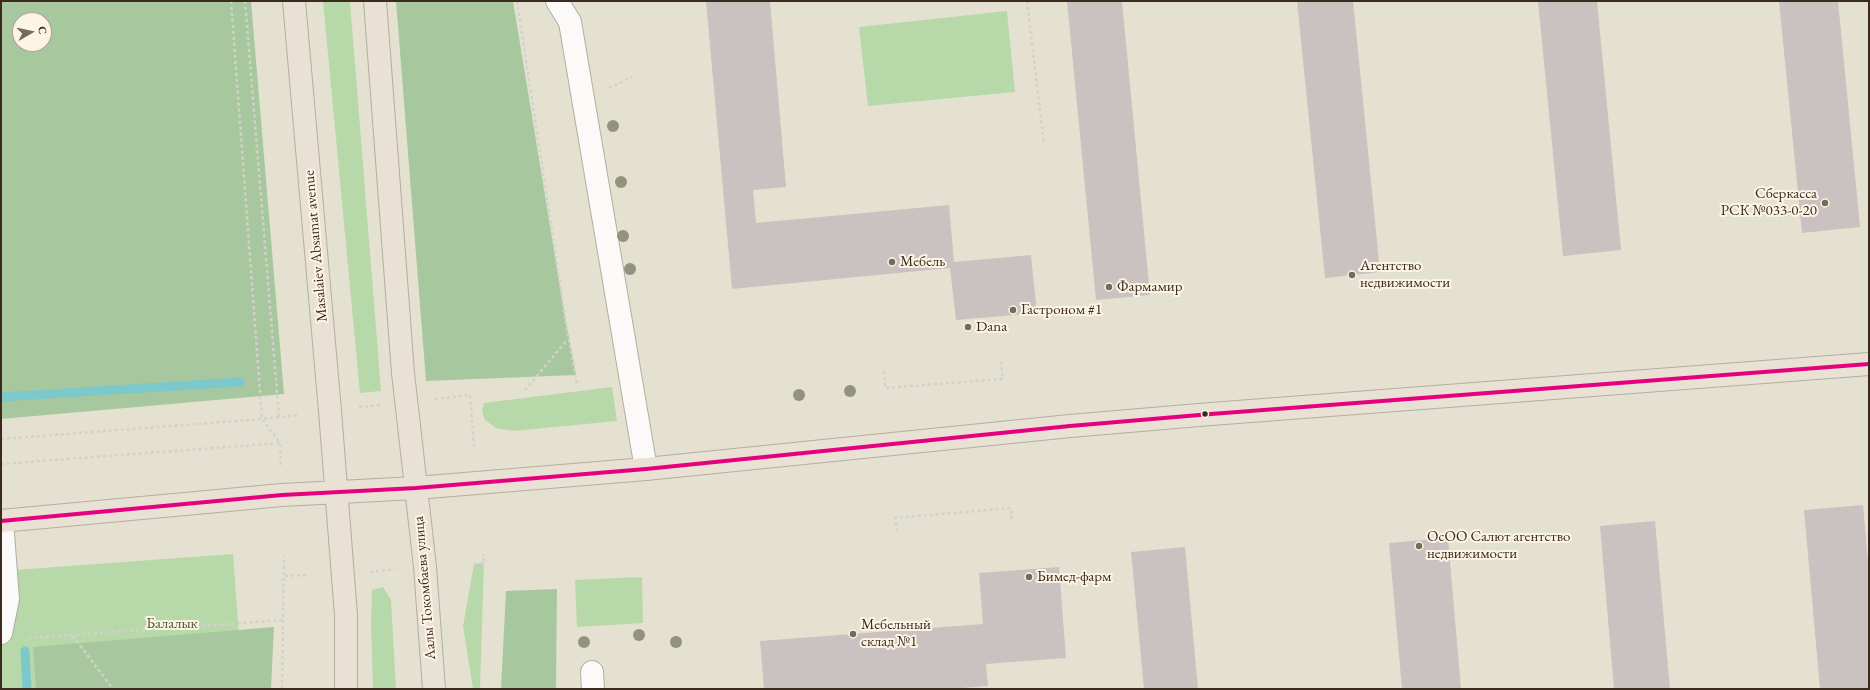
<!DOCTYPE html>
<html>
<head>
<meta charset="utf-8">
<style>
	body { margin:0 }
	#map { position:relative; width:1870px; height:690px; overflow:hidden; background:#e5e1d0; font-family:"EB Garamond",serif }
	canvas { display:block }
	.frame { position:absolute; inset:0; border:2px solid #3b2a1e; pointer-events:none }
	.north { position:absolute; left:12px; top:12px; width:40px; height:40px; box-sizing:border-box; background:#fcf5e5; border:1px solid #afa495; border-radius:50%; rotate:81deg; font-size:11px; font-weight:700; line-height:16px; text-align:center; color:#3b2a1e }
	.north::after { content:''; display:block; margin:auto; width:14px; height:18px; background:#766a5c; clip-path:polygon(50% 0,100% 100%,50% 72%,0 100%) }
</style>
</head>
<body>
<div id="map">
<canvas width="1870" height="690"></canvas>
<div class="frame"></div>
<div class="north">С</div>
</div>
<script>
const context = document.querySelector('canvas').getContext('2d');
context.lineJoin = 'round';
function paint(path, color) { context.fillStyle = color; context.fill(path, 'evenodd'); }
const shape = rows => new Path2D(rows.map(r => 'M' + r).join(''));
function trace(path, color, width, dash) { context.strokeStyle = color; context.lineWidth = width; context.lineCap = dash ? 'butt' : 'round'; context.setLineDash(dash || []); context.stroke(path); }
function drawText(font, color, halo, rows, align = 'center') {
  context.font = font + ' "EB Garamond",serif'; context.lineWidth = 4; context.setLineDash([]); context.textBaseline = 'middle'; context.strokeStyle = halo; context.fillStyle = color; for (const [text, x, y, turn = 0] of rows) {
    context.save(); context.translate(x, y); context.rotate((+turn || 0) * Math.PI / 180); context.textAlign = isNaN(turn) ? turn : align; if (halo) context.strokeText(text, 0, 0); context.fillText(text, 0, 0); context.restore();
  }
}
const green = shape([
	[323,1,350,1,381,391,360,393],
	[1007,11,1015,92,868,106,859,27],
	[612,387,617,421,513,431,496,428,485,420,482,411,484,403],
	[233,554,243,689,1,689,1,571],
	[484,563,480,689,473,689,463,626,474,564],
	[642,577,643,623,577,627,575,580],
	[383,587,391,600,396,689,373,689,371,623,372,590]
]);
const forest = shape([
	[1,1,251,1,284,394,1,419],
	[20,20,44,20,44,44,20,44],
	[396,1,513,1,565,317,576,375,426,381],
	[557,589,556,689,501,689,506,591],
	[274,627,271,689,36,689,33,647]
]);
const stream = shape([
	[1,397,240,382],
	[25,651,27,689]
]);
const building = shape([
	[706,1,770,1,786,187,753,190,756,223,949,205,954,262,1031,255,1037,313,956,320,950,268,732,289],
	[1067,1,1122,1,1150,295,1096,300],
	[1297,1,1353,1,1380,272,1325,278],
	[1538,1,1597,1,1621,250,1563,256],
	[1779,1,1838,1,1860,227,1802,233],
	[1863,505,1869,574,1869,689,1820,689,1804,510],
	[1655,521,1670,689,1614,689,1600,526],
	[1448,538,1461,689,1402,689,1389,543],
	[1185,547,1198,689,1144,689,1131,552],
	[1059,567,1066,658,986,664,988,686,949,689,764,689,760,641,983,624,979,573]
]);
const path = shape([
	[231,1,262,419,280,443,281,466],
	[245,1,279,417],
	[517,1,565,317,577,384],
	[1027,1,1044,144],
	[609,88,632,77],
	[884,371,885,388,1003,379,1001,362],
	[525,390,568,339],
	[435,399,470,395,474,447],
	[359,407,381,405],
	[1,439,262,419,299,415],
	[1,464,280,443],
	[897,531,895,518,1011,508,1012,523],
	[474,564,484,563,483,554],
	[370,572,395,569],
	[285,576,306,575],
	[73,636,113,689],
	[28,638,284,620],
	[282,689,284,556]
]);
const minor = shape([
	[557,1,570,22,646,469],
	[1,633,8,599,2,521],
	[592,672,593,689]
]);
const major = shape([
	[294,1,330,411,346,615,346,689],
	[375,1,403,373,425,567,434,689],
	[1,521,282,495,416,488,646,469,1070,426,1211,414,1869,364]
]);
const bus1 = shape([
	[1,521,282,495,416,488,646,469,1070,426,1211,414,1869,364]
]);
const trees = [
	[613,126],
	[621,182],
	[623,236],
	[630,269],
	[850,391],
	[799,395],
	[639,635],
	[584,642],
	[676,642]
];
const markers = [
	[1825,203,4,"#766a5c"],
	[892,262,4,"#766a5c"],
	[1352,275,4,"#766a5c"],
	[1109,287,4,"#766a5c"],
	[1013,310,4,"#766a5c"],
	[968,327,4,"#766a5c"],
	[1205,414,3.5,"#3b2a1e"],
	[1419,546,4,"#766a5c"],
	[1029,577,4,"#766a5c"],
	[853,634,4,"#766a5c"]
];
const poiNames = [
	["Сберкасса",1817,194,"right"],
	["РСК №033-0-20",1817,211,"right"],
	["Мебель",900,262],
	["Агентство",1360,266],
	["недвижимости",1360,283],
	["Фармамир",1117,287],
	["Гастроном #1",1021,310],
	["Dana",976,327],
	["ОсОО Салют агентство",1427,537],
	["недвижимости",1427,554],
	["Бимед-фарм",1037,577],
	["Мебельный",861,625],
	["склад №1",861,642]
];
const streetNames = [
	["Masalaiev Absamat avenue",316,246,-95],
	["Аалы Токомбаева улица",425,588,-95]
];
const parkNames = [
	["Балалык",172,624]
];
paint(green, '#b7d9a9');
paint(forest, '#a7c89e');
trace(stream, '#7dc8ca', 9);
paint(building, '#cac1c1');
trace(minor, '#b2aea2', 24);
trace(major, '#b2aea2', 24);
trace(path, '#d3d1cc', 2.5, [3, 3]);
trace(minor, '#fbfaf8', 22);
trace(major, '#e8e1d4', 22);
trace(bus1, '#e5007d', 4);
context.fillStyle = '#93937d';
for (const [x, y] of trees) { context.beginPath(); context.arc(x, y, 6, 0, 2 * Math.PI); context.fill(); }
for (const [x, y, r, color] of markers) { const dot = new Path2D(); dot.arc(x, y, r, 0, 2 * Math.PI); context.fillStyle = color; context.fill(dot); trace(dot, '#fcf5e5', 1.5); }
drawText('15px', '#3b2a1e', '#fcf5e5', poiNames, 'left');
drawText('15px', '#3b2a1e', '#fcf5e5', streetNames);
drawText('15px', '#505439', '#fcf5e5', parkNames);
</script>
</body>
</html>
